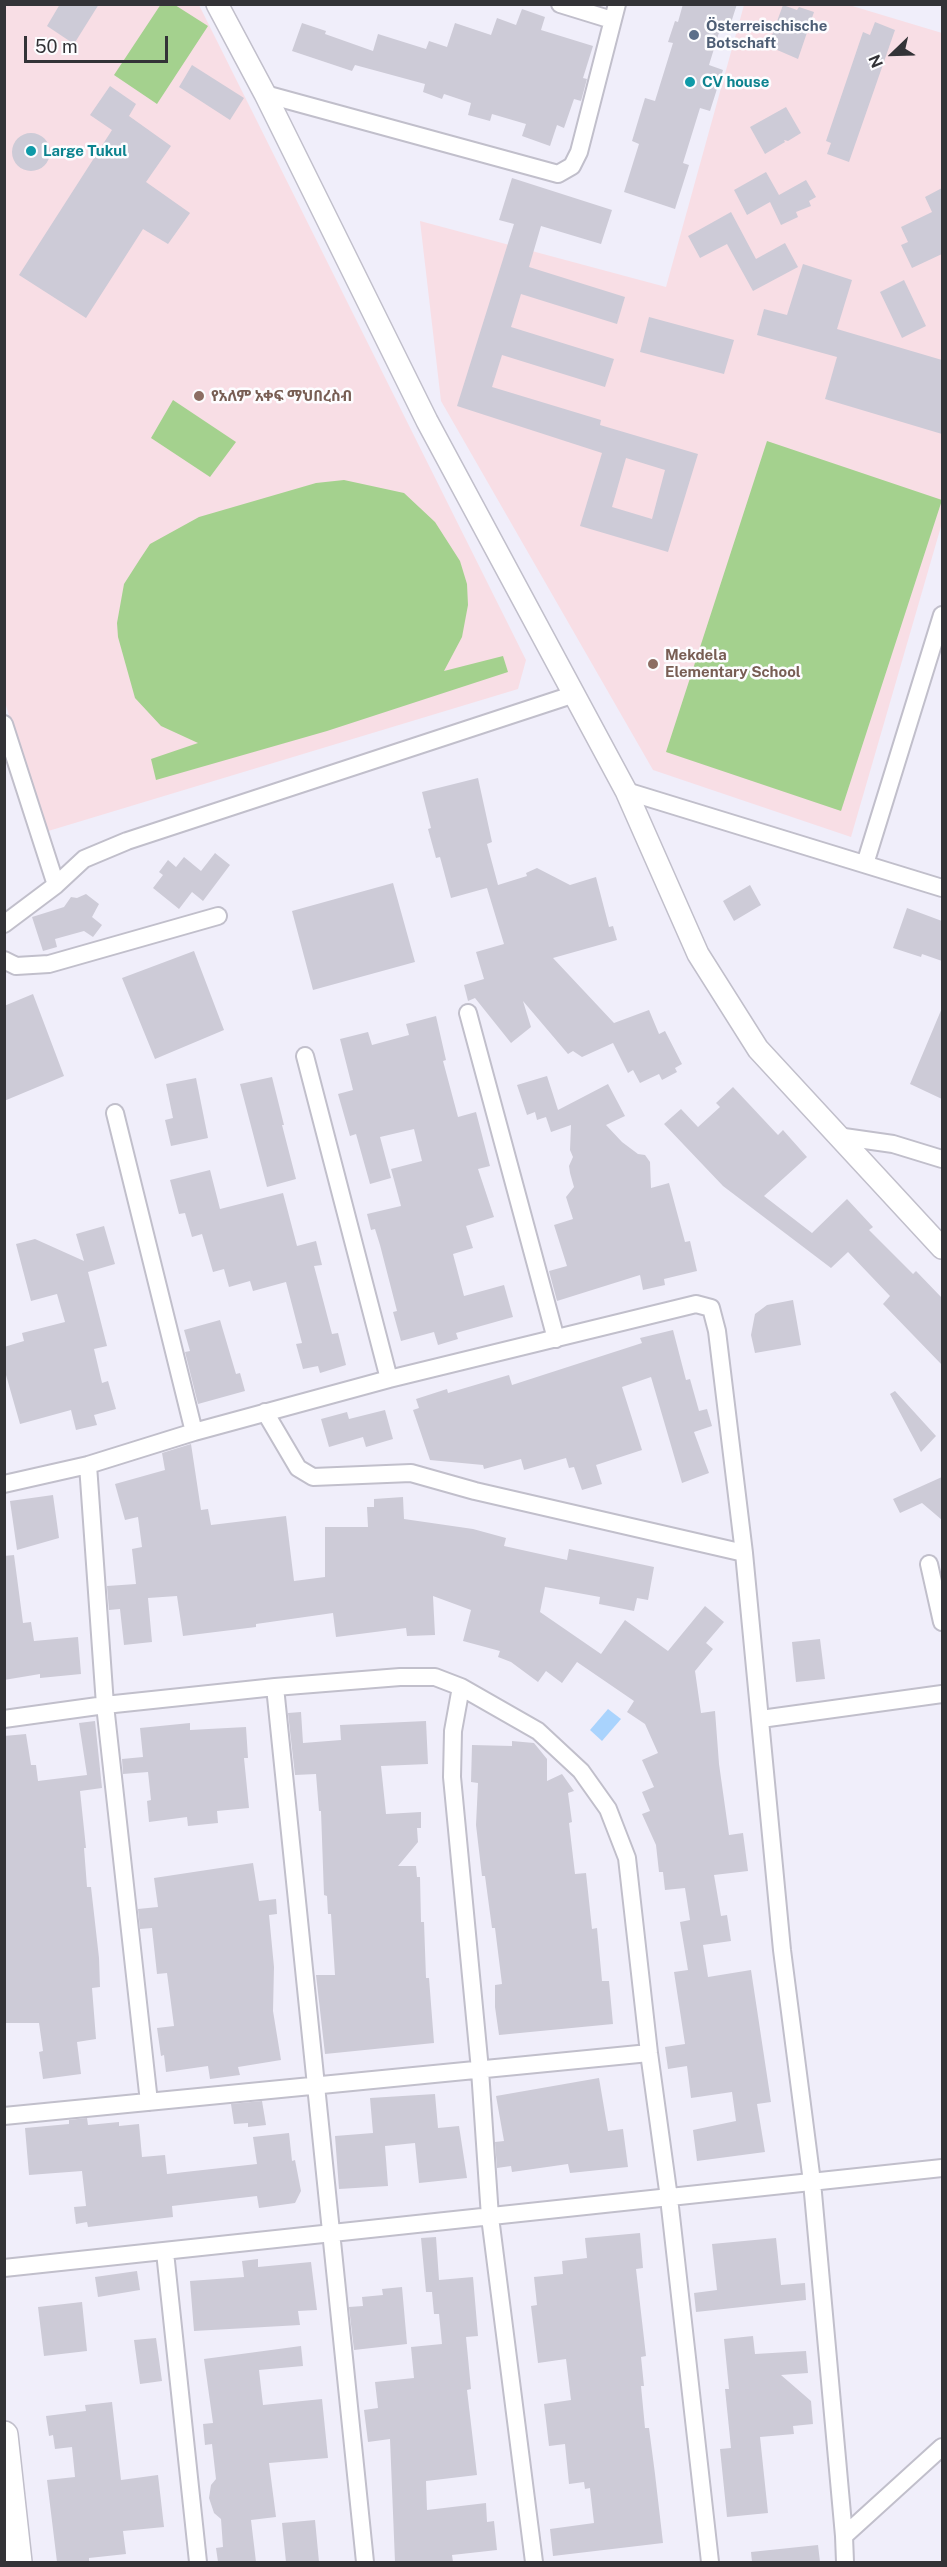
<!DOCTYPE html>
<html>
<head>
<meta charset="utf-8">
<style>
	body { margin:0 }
	#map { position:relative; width:947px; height:2567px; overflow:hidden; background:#f0eefa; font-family:"Public Sans",sans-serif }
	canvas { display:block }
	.frame { position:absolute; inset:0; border:6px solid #333337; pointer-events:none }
	.north { position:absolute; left:863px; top:24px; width:60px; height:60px; -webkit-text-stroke:4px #fdfdff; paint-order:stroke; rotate:247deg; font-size:16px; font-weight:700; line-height:24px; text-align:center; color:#333337 }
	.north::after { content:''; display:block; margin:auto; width:21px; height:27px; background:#333337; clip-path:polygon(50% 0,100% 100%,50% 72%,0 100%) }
	.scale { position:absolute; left:24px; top:36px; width:144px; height:27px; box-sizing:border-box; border:3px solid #333337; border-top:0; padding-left:8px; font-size:18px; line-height:21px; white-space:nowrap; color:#333337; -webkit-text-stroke:4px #fdfdff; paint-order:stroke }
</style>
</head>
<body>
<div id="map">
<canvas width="947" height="2567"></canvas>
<div class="frame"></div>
<div class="north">N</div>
<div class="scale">50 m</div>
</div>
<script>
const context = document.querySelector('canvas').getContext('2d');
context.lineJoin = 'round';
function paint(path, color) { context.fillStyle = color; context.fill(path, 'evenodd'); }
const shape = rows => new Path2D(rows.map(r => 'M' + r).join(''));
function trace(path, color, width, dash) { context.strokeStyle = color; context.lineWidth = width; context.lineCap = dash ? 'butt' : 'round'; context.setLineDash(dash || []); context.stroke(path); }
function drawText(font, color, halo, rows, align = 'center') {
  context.font = font + ' "Public Sans","Noto Sans Ethiopic",sans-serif'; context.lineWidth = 5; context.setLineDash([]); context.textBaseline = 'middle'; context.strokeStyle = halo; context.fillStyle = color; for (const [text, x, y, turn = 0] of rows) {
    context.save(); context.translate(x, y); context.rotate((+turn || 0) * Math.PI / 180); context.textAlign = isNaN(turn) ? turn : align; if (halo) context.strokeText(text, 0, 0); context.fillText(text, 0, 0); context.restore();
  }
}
const education = shape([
	[4,5,199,5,526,660,518,689,45,832,4,699],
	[744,5,849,5,942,33,942,523,851,837,653,770,441,401,420,221,666,287]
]);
const green = shape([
	[161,4,175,5,208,26,157,104,114,75],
	[173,400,236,442,210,477,151,438],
	[767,441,942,500,841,811,666,752],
	[344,480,404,493,435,522,460,561,467,584,468,605,462,637,444,671,503,656,508,672,327,731,156,780,151,759,198,743,161,726,135,698,118,637,117,623,124,584,140,559,150,544,199,517,316,483]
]);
const water = shape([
	[608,1709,621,1719,602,1741,590,1730]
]);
const building = shape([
	[60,4,99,4,74,44,47,26],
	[683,4,737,4,729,29,721,26,709,65,723,70,710,111,700,108,683,163,689,165,675,209,624,192,639,144,632,141,645,98,655,101,673,43,668,42,675,21,678,22],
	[783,5,797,10,799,7,814,12,798,59,768,46],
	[522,9,545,17,541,30,593,46,583,78,587,79,581,101,574,99,564,128,557,125,550,146,522,136,526,124,492,114,490,121,468,115,471,103,444,94,442,99,423,92,425,84,355,65,352,71,292,51,302,23,326,31,325,34,373,51,378,34,426,49,429,41,447,47,455,23,491,35,497,18,516,25],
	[875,22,895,30,849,162,827,154,831,143,826,141,863,32,870,35],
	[192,65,244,98,230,120,179,87],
	[110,86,136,104,129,116,171,146,146,182,190,213,168,244,143,229,86,318,19,275,112,130,90,115],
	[786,107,801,133,788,141,784,140,785,142,765,154,750,127],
	'12 152a19 19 0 1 1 38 0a19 19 0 1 1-38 0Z',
	[766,172,779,195,806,180,816,197,809,201,811,206,796,212,798,217,781,225,770,202,747,215,734,190],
	[512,178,612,210,601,244,541,226,529,267,625,297,617,324,521,294,511,327,614,359,605,387,502,355,492,387,601,420,600,425,698,454,668,552,580,526,602,453,457,406,514,224,499,220],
	[626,458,665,470,652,519,612,507],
	[942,188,942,254,912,268,901,245,908,242,901,227,932,212,925,197],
	[731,212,756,259,785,243,798,267,753,291,727,244,700,258,688,236],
	[803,264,852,280,837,329,942,360,942,434,825,399,837,357,757,335,764,309,787,315],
	[904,280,926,326,902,338,880,292],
	[649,317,734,340,724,374,640,352],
	[478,778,492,842,487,844,498,885,527,876,526,873,537,868,570,885,596,877,609,927,613,926,617,940,553,958,614,1023,649,1010,659,1034,665,1031,682,1064,675,1068,677,1072,662,1080,659,1074,640,1083,633,1070,628,1073,613,1043,582,1057,573,1051,568,1054,523,1001,531,1027,511,1043,475,998,468,1001,464,985,484,979,476,952,504,944,487,888,451,898,440,857,436,858,428,829,431,828,422,792],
	[215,853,230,865,203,901,192,892,179,909,153,888,163,875,159,872,168,860,176,867,184,857,201,871],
	[393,883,415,962,313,990,292,911],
	[750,885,761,905,734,921,723,901],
	[86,894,99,904,92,917,102,925,93,937,84,931,55,939,57,947,43,951,32,917,64,907,71,897,77,898],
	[907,908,942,921,942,961,922,954,921,957,893,948],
	[194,951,224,1030,155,1059,122,978],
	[33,994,64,1076,4,1101,4,1006],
	[942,1008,942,1099,910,1084],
	[436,1016,446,1060,443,1061,458,1117,476,1112,490,1166,478,1169,494,1217,466,1226,473,1248,453,1254,464,1296,504,1285,513,1317,456,1333,458,1339,438,1345,434,1332,401,1341,393,1312,397,1311,380,1245,375,1229,371,1230,367,1214,401,1206,391,1169,422,1161,414,1129,380,1137,391,1178,370,1184,356,1134,350,1136,338,1094,353,1090,340,1039,368,1032,372,1045,409,1035,406,1024],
	[547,1076,558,1110,608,1084,625,1116,606,1125,622,1142,638,1154,645,1155,650,1162,651,1188,669,1183,685,1242,690,1241,697,1271,664,1279,665,1285,643,1290,640,1275,557,1301,549,1271,567,1266,554,1225,573,1219,566,1197,574,1187,570,1173,569,1166,573,1157,570,1150,571,1125,551,1132,546,1117,537,1120,535,1112,527,1115,517,1085],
	[272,1077,284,1125,282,1125,296,1179,267,1187,240,1084],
	[196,1078,208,1138,171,1146,165,1120,173,1118,166,1084],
	[733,1087,778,1135,783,1130,807,1157,764,1196,812,1233,847,1199,873,1227,869,1230,913,1274,916,1271,942,1298,942,1365,883,1304,890,1296,848,1252,831,1268,723,1186,664,1124,681,1109,698,1127,720,1107,716,1103],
	[210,1170,220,1209,283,1193,297,1246,316,1241,322,1265,314,1266,332,1334,338,1333,346,1365,320,1373,318,1366,303,1369,296,1344,302,1343,286,1282,253,1291,250,1281,229,1287,224,1269,213,1272,202,1234,192,1237,185,1213,179,1214,170,1180],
	[104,1226,115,1264,88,1272,107,1346,94,1349,102,1383,108,1381,116,1409,94,1415,97,1425,76,1430,71,1410,20,1424,4,1368,4,1347,24,1341,22,1333,65,1322,57,1294,31,1301,16,1244,35,1239,84,1261,76,1234],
	[793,1300,801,1345,755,1353,751,1335,755,1314,767,1305],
	[220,1320,236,1374,240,1373,245,1391,198,1404,185,1352,190,1351,184,1330],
	[673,1330,686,1380,690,1379,699,1411,707,1409,712,1426,694,1432,709,1473,682,1483,651,1377,622,1387,642,1450,596,1465,602,1484,582,1490,574,1467,569,1468,566,1458,524,1470,521,1459,484,1469,483,1465,430,1460,413,1410,419,1408,416,1399,447,1389,448,1393,509,1375,512,1385,642,1343,640,1338],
	[895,1391,936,1436,921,1452,890,1394],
	[385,1410,393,1439,366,1447,363,1437,329,1447,321,1419,347,1412,349,1419],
	[191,1444,201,1510,208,1509,211,1525,286,1516,294,1581,325,1577,325,1527,368,1527,367,1507,374,1507,374,1499,403,1497,404,1519,473,1529,506,1538,504,1546,567,1560,569,1549,654,1567,648,1600,637,1598,634,1611,599,1604,600,1597,545,1587,540,1612,601,1654,625,1620,668,1651,705,1606,724,1622,706,1643,713,1649,695,1671,701,1713,715,1711,719,1764,729,1835,743,1833,748,1871,714,1875,721,1916,727,1915,731,1941,703,1945,708,1977,751,1970,771,2102,757,2104,765,2152,697,2161,693,2130,736,2121,732,2092,691,2098,687,2066,668,2069,665,2047,685,2044,674,1972,688,1970,680,1922,690,1920,685,1888,665,1890,663,1872,659,1872,656,1845,642,1814,650,1811,642,1792,654,1787,642,1760,658,1753,645,1724,627,1712,634,1701,577,1662,562,1683,546,1671,538,1682,511,1662,498,1657,500,1651,463,1641,471,1610,433,1596,435,1635,407,1636,406,1628,336,1637,333,1613,256,1624,256,1627,183,1636,177,1596,148,1598,152,1642,124,1645,120,1609,109,1610,107,1586,136,1584,132,1549,142,1547,138,1517,125,1520,115,1484,165,1470,162,1453],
	[942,1477,942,1520,922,1503,900,1513,893,1499],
	[53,1495,59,1538,17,1550,10,1501],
	[14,1555,23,1623,31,1622,34,1641,78,1637,81,1674,40,1678,40,1674,4,1680,4,1556],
	[820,1639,825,1679,796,1682,792,1642],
	[301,1712,303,1743,341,1740,340,1725,426,1721,428,1764,381,1766,386,1814,421,1812,421,1828,417,1828,418,1842,398,1866,416,1866,417,1877,420,1877,421,1922,424,1922,426,1978,429,1978,434,2043,325,2054,316,1975,335,1975,331,1914,328,1914,327,1896,324,1895,321,1811,319,1811,316,1774,295,1775,288,1713],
	[95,1721,102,1788,80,1791,86,1848,84,1848,87,1887,91,1887,99,1958,100,1987,92,1988,96,2039,77,2042,81,2074,43,2079,39,2052,43,2051,39,2023,4,2023,4,1736,26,1734,31,1765,36,1765,38,1781,87,1775,79,1723],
	[190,1723,190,1730,246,1727,248,1758,244,1758,249,1808,217,1811,218,1823,188,1826,187,1817,149,1822,147,1801,151,1800,148,1772,123,1774,122,1759,143,1757,140,1728],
	[512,1741,534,1743,547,1759,547,1781,562,1774,574,1791,568,1793,572,1822,569,1823,575,1874,586,1873,592,1929,597,1928,602,1981,609,1981,613,2024,499,2035,495,2007,495,1985,502,1984,495,1928,492,1928,485,1876,482,1876,476,1825,478,1783,471,1782,472,1745,512,1746],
	[253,1863,259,1901,276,1899,277,1914,269,1915,274,1967,273,2011,281,2060,238,2067,240,2075,210,2079,208,2066,166,2072,164,2055,161,2056,157,2028,174,2026,167,1973,157,1974,152,1928,140,1929,138,1909,158,1907,154,1878],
	[599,2078,608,2131,623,2129,628,2167,570,2173,568,2164,512,2172,511,2166,497,2168,495,2142,504,2141,496,2096],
	[435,2094,438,2128,459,2126,467,2178,419,2183,415,2143,385,2146,388,2186,339,2189,335,2136,373,2133,370,2098],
	[262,2101,266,2125,248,2127,248,2123,234,2124,231,2104],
	[87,2118,88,2125,119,2122,119,2126,139,2124,142,2157,165,2155,167,2174,257,2164,253,2137,289,2133,292,2161,295,2160,301,2191,295,2203,259,2208,257,2196,172,2206,173,2217,88,2227,87,2222,76,2224,74,2207,86,2206,82,2171,29,2175,25,2128,69,2124,69,2120],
	[640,2233,643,2268,636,2269,646,2356,641,2357,644,2386,641,2386,645,2428,649,2428,655,2474,663,2543,553,2556,550,2529,594,2523,590,2488,585,2489,584,2482,569,2484,565,2444,549,2446,544,2404,571,2400,566,2359,538,2363,531,2306,537,2305,534,2277,563,2274,562,2261,587,2258,585,2238],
	[436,2237,439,2280,473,2277,478,2336,466,2337,471,2389,467,2390,477,2475,426,2481,427,2510,486,2503,487,2522,494,2521,497,2550,452,2555,453,2562,395,2562,390,2439,368,2442,364,2410,378,2408,375,2382,414,2378,411,2347,442,2344,439,2314,434,2314,432,2292,426,2292,421,2238],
	[776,2238,781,2285,805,2283,806,2300,696,2312,694,2293,717,2290,712,2244],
	[258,2259,258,2267,311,2262,317,2310,298,2311,300,2325,194,2331,190,2281,244,2277,242,2261],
	[137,2271,140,2290,98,2297,95,2277],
	[402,2287,407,2344,354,2350,349,2307,363,2306,362,2297,383,2295,382,2289],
	[82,2302,87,2351,44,2356,38,2307],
	[753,2336,755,2354,806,2351,808,2373,781,2375,811,2401,813,2424,793,2426,794,2434,760,2437,768,2513,727,2517,720,2449,731,2448,725,2389,729,2389,724,2339],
	[156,2338,162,2381,140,2384,134,2340],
	[301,2346,303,2366,259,2370,263,2405,322,2399,328,2458,269,2463,276,2517,251,2520,256,2562,218,2562,216,2548,223,2547,221,2519,214,2513,209,2498,211,2485,216,2479,212,2444,205,2445,203,2424,213,2423,204,2359],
	[112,2402,121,2480,158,2475,164,2527,123,2531,126,2554,89,2558,89,2562,57,2562,47,2480,75,2477,72,2447,55,2449,53,2435,49,2436,46,2416,86,2411,85,2405],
	[315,2520,319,2562,286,2562,282,2523],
	[818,2545,820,2562,752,2562,751,2552]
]);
const minor = shape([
	[560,4,612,20],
	[265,94,558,174,572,166,579,152,617,4],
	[4,724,56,885],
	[626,791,942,888],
	[865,864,942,615],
	[4,924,56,885,84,859,127,841,575,694],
	[4,960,16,966,49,964,218,916],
	[468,1013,556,1339],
	[305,1056,389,1379],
	[115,1113,194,1432],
	[837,1136,893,1144,942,1159],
	[265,1412,298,1468,313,1477,411,1473,475,1491,744,1553],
	[88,1465,105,1705,149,2102],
	[4,1484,88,1465,194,1432,389,1379,696,1304,711,1308,717,1331,744,1553,782,1950,812,2182,844,2536,845,2562],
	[929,1564,942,1622],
	[275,1687,365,2562],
	[461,1687,453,1731,452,1777,480,2070,490,2217,534,2562],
	[4,1719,105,1705,275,1687,400,1677,435,1677,461,1687,538,1731,581,1771,608,1809,627,1858,649,2053,669,2198,710,2562],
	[761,1719,942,1694],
	[4,2116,649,2053],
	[165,2252,198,2562],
	[4,2268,942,2168],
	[844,2536,942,2447]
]);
const tertiary = shape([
	[217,4,265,94,427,421,626,791,698,954,758,1049,942,1248]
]);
const primary = shape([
	[4,2435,18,2562]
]);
const markers = [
	[694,35,6,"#5c6f8a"],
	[690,82,6,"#0f9aa8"],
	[31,151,6,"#0f9aa8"],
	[199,396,6,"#8d6e63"],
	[653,664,6,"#8d6e63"]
];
const serviceNames = [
	["Österreischische",706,26],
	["Botschaft",706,43]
];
const cultureNames = [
	["CV house",702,82],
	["Large Tukul",43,151]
];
const educationNames = [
	["የአለም አቀፍ ማህበረስብ",211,396],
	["Mekdela",665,655],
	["Elementary School",665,672]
];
paint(education, '#f8dee5');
paint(green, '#a4d18e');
paint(water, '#a9d3fd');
paint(building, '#cdcbd7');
trace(minor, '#c1bfcb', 20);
trace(tertiary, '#c1bfcb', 24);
trace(primary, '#c1bfcb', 30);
trace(minor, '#fff', 16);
trace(tertiary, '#fff', 21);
trace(primary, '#fff', 27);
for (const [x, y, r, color] of markers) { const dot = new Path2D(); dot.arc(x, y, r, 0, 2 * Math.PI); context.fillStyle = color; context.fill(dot); trace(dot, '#fdfdff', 2); }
drawText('bold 15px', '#4e5e75', '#fdfdff', serviceNames, 'left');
drawText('bold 15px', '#0d838f', '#fdfdff', cultureNames, 'left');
drawText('bold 15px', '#785e54', '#fdfdff', educationNames, 'left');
</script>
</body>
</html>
